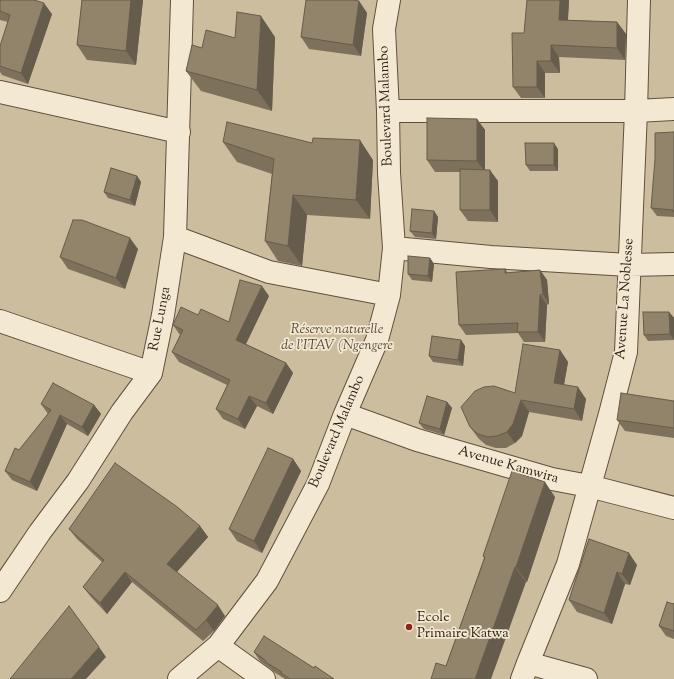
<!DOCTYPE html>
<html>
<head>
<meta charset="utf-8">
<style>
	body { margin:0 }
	canvas { display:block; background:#ecddbb }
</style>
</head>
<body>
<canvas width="674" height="679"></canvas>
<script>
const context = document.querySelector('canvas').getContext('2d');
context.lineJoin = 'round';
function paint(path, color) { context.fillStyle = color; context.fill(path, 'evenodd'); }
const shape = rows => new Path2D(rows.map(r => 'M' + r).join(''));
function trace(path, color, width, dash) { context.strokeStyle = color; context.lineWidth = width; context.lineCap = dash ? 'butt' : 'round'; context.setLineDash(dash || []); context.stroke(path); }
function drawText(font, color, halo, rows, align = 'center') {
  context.font = font + ' "Sorts Mill Goudy",serif'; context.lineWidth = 3.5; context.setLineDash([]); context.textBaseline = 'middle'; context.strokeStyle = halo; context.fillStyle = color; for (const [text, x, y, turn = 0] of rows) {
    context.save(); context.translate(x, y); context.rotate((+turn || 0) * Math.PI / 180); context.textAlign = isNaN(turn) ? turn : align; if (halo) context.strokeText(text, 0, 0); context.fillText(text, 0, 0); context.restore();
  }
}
const green = shape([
	[0,0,674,0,674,679,0,679]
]);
const minor = shape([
	[0,92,179,132],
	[388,111,636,111,674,109],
	[175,237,269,272,389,295],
	[394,248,491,257,629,265,674,264],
	[0,321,151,373],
	[345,414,417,440,552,479,589,486,674,508],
	[0,591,40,532,78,481,122,412,151,373,163,315,175,237,182,0],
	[218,646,264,679],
	[528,663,586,679],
	[179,679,218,646,267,581,318,484,345,414,377,340,389,295,394,248,389,173,388,111,384,29,389,0],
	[522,679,528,663,568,564,610,414,626,352,636,111,639,0]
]);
const wall = shape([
	[0,0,52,14,28,84,2,75,0,72,0,46,8,22,0,20],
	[82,0,143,0,136,65,87,60,77,45],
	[359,1,367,13,361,56,309,49,301,37],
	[569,1,568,20,617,22,626,34,625,60,559,57,560,73,545,73,545,98,521,98,513,87,524,33],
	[275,37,272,111,201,91,186,71,202,48,235,38],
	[477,119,485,130,485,170,498,181,498,222,468,221,460,210,460,172,435,172,427,160],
	[674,132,674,217,657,216,651,208],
	[223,142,373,160,370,219,307,215,302,266,278,261,265,241,272,174,237,162],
	[558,149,558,171,530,171,526,165],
	[137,176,141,182,135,206,108,198,104,192],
	[434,211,438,217,436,239,415,237,410,231],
	[138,249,125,289,68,269,60,257],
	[430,258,434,264,432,282,412,280,408,274],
	[505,269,508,273,540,270,547,280,549,304,547,305,545,342,524,342,518,333,466,335,459,325],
	[269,296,246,344,286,363,293,373,273,414,257,406,245,429,223,419,216,409,227,385,179,362,172,352,180,335,173,325,198,315,229,322],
	[669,312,674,318,674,340,648,341,644,335],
	[461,340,465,346,463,366,433,362,429,356],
	[560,350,568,362,564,385,586,399,582,421,529,412,522,436,515,443,506,448,496,448,486,445,479,439,470,427,515,393],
	[674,401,674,438,625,431,617,420],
	[447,402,452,408,444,435,424,429,419,423],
	[41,404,94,405,101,414,88,436,67,424,37,491,12,480,5,471,19,450,48,414],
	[293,459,301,471,262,553,237,541,229,529],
	[555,497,527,582,526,582,446,666,484,558,483,556],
	[200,526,208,537,177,572,225,616,214,631,203,641,132,582,107,614,91,597,83,587,103,563,77,539,69,529],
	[589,539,637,565,630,585,625,584,612,624,577,612,569,600],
	[674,603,674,639,666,636,659,626],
	[254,652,314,668,334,679,285,679,274,672,271,669,260,661]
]);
const shadedWall = shape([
	[131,0,143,0,136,65,126,51],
	[560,0,569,0,569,1,567,32,559,20],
	[359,1,367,13,361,56,353,45],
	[44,3,52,14,28,84,21,73],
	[261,16,275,37,272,111,257,90],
	[617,22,626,34,625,60,617,48],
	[551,45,559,57,560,73,551,61],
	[537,61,545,73,545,98,537,87],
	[477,119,485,130,485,172,477,161],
	[360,140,373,160,370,219,356,200],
	[554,143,558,149,558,171,554,165],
	[490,170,498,181,498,222,490,210],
	[137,176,141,182,135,206,130,200],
	[293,195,307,215,302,266,288,246],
	[434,211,438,217,436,239,432,233],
	[130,238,138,249,125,289,116,278],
	[430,258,434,264,432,282,428,276],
	[540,270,547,280,549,304,543,294],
	[262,286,269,296,243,350,236,340],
	[540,295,547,305,545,342,538,332],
	[669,312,674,318,674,340,670,334],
	[461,340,465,346,463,366,458,360],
	[560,350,568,362,562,395,554,383],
	[286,363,293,373,273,414,266,403],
	[578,387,586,399,582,421,574,409],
	[249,396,257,406,245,429,238,419],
	[521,400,529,412,522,436,515,443,507,432],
	[447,402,452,408,444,435,440,429],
	[94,405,101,414,88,436,82,427],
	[60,415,67,424,37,491,30,482],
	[293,459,301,471,262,553,254,541],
	[545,482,555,497,527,582,516,567],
	[200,526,208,537,175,574,167,564],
	[629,553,637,565,630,585,622,574],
	[515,567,526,582,491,679,475,679],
	[125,572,132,582,107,614,100,603],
	[617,572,625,584,612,624,604,613],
	[218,605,225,616,214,631,206,620],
	[99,647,106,657,86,679,71,679]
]);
const building = shape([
	[0,0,34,0,44,3,21,73,0,66,0,46,10,15,0,11,0,0],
	[82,0,131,0,126,51,77,45,82,0],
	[306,0,353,0,359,1,353,45,301,37,306,0],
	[527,0,560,0,559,20,617,22,617,48,551,45,551,61,537,61,537,87,513,87,512,33,524,33,527,0],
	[237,12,261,16,257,90,186,71,192,45,202,48,206,30,235,38,237,12],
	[427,118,477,119,477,161,427,160,427,118],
	[227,122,312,143,313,138,360,140,356,200,293,195,288,246,265,241,274,159,223,142,227,122],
	[674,132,674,212,673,212,673,210,651,208,655,159,655,133,674,132],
	[525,143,554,143,554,165,526,165,525,143],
	[111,168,137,176,130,200,104,192,111,168],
	[460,169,490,170,490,210,460,210,460,169],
	[412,209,434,211,432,233,410,231,412,209],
	[73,220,82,220,130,238,116,278,60,257,73,220],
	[408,256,430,258,428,276,408,274,408,256],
	[505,269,505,273,540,270,543,294,540,295,538,332,517,332,518,323,459,325,456,272,505,269],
	[240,280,262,286,236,340,286,363,266,403,249,396,238,419,216,409,230,380,172,352,183,330,173,325,181,307,198,315,201,309,229,322,240,280],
	[643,312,669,312,670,334,644,335,643,312],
	[432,336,461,340,458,360,429,356,432,336],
	[523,344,560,350,554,383,578,387,574,409,521,400,513,424,507,432,497,436,488,437,478,434,470,427,461,407,475,391,484,387,494,386,515,393,523,344],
	[53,383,94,405,82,427,60,415,30,482,5,471,15,448,19,450,51,410,41,404,53,383],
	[621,393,674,401,674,428,617,420,621,393],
	[427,396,447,402,440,429,419,423,427,396],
	[268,448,293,459,254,541,229,529,268,448],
	[115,463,176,506,200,526,167,564,218,605,206,620,196,630,125,572,100,603,83,587,104,560,69,529,115,463],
	[512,471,545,482,516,567,515,567,475,679,431,679,436,663,446,666,485,557,483,556,512,471],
	[589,539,629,553,622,574,617,572,604,613,569,600,589,539],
	[667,602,673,604,674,603,674,631,659,626,667,602],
	[69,606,99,647,71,679,10,679,69,606],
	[264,636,314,668,315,666,334,679,290,679,281,673,282,672,267,663,265,660,254,652,264,636]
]);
const markers = [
	[409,627,4,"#8f2418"]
];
const streetNames = [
	["Boulevard Malambo",387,106,-92],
	["Avenue La Noblesse",626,299,-86],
	["Rue Lunga",161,319,-79],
	["Boulevard Malambo",338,432,-67],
	["Avenue Kamwira",508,466,16]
];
const parkNames = [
	["Réserve naturelle",337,331],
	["de l'ITAV (Ngengere",337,347]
];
const poiNames = [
	["Ecole",417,619],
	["Primaire Katwa",417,635]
];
paint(green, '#ccbd9f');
trace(minor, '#60503e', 24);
trace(minor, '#f3e9d3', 22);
paint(wall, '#7e715c');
paint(shadedWall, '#665c4b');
paint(building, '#92836b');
trace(building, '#665c4b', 1);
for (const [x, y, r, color] of markers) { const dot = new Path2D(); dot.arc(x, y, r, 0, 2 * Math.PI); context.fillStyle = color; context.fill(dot); trace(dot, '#f3e9d3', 1.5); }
drawText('14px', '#312115', '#f3e9d3', streetNames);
drawText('italic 14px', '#584838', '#f3e9d3', parkNames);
drawText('14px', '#312115', '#f3e9d3', poiNames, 'left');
</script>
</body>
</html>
